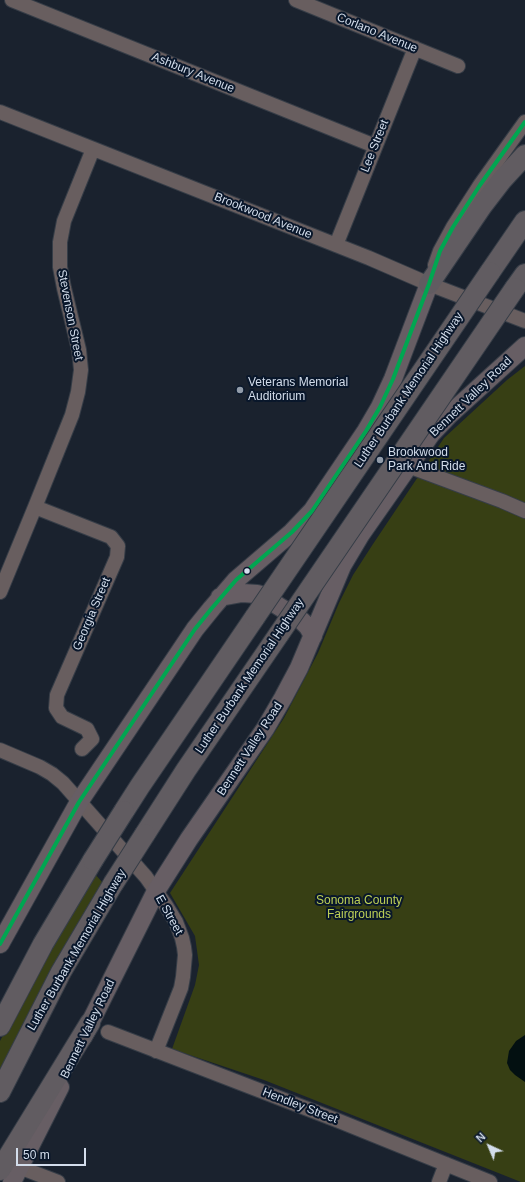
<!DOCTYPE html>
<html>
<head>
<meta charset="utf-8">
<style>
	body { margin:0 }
	#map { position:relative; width:525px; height:1182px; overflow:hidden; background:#1a222e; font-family:Arial,sans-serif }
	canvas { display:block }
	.north { position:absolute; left:469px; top:1126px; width:40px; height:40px; -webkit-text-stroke:3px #09172b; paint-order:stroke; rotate:316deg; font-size:11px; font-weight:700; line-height:16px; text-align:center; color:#d3ddeb }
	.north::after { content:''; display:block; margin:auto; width:14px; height:18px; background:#d3ddeb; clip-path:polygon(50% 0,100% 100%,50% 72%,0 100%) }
	.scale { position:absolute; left:16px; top:1148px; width:70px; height:18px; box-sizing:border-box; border:2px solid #d3ddeb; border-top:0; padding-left:5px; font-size:12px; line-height:14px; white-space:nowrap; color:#d3ddeb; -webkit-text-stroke:3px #09172b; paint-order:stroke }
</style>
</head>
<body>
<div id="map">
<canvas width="525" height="1182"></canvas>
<div class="north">N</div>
<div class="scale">50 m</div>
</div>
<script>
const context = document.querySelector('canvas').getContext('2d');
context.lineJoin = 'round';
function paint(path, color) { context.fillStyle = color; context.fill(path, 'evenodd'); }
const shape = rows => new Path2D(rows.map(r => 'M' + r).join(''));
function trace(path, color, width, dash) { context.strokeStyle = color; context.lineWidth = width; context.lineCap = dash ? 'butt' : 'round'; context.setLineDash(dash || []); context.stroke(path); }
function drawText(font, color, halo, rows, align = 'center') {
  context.font = font + ' Arial,sans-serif'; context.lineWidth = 4; context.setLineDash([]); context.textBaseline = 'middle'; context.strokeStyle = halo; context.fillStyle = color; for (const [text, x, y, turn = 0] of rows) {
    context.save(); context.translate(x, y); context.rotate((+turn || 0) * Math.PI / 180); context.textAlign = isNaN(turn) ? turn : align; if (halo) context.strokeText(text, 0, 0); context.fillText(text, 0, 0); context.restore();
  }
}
const green = shape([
	[525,366,525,1182,521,1182,264,1080,172,1049,195,985,199,965,195,936,170,893,284,718,318,653,339,603,353,575,373,544,444,438,507,380],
	[93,872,104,884,0,1076,0,1041,18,1007]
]);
const water = shape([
	[525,1035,525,1082,515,1075,510,1070,507,1063,509,1051,516,1041]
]);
const minor = shape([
	[12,0,375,146],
	[296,0,458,66],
	[0,112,369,258,429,284,525,321],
	[336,245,415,48],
	[435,265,440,251,453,227,480,185,525,122],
	[408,466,502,501,525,511],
	[35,507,111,537,118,546,117,557,57,695,56,708,62,717,87,729,92,739,82,749],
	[0,592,35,507,72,415,78,392,81,370,79,350,64,288,60,267,60,242,64,221,93,149],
	[0,750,40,767,52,774,63,783,146,877,165,904,176,922,182,938,184,947,185,955,183,977,181,988,156,1051],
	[108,1032,339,1121,490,1182],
	[19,1167,58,1182],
	[439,1182,446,1164]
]);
const major = shape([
	[220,597,242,593,257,594,261,595,302,621,308,627,313,636],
	[0,944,79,802,195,629,212,608,236,580,292,532,312,511,366,431,380,407,393,379,429,284],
	[83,1037,156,891,189,839,265,729,283,698,299,668,342,566,361,534,431,434,449,415,525,346],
	[12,1182,60,1087]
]);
const highway = shape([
	[490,272,525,221],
	[429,284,482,206,502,180,525,155],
	[515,288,525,274],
	[124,811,140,786,255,617],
	[145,834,186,770,279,634],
	[0,1026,43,944,93,860],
	[0,1092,61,972,113,884],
	[0,1170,90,1023]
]);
const highwayBridge = shape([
	[255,617,490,272],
	[279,634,515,288],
	[93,860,124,811],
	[113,884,145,834]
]);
const bus1 = shape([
	[0,944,79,802,195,629,212,608,236,580,292,532,312,511,366,431,380,407,393,379,429,284,440,251,453,227,480,185,525,122]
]);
const markers = [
	[240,390,4,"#929ca9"],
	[380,460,4,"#929ca9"],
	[247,571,3.5,"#d3ddeb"]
];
const streetNames = [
	["Corlano Avenue",377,33,22],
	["Ashbury Avenue",193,73,22],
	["Lee Street",375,146,-68],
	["Brookwood Avenue",263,216,22],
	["Stevenson Street",70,315,79],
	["Luther Burbank Memorial Highway",409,390,-56],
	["Bennett Valley Road",471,397,-44],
	["Georgia Street",92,614,-67],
	["Luther Burbank Memorial Highway",250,676,-56],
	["Bennett Valley Road",250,749,-57],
	["E Street",169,915,61],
	["Luther Burbank Memorial Highway",77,950,-60],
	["Bennett Valley Road",88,1029,-64],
	["Hendley Street",300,1106,21]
];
const poiNames = [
	["Veterans Memorial",248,383],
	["Auditorium",248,397],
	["Brookwood",388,453],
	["Park And Ride",388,467]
];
const parkNames = [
	["Sonoma County",359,901],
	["Fairgrounds",359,915]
];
paint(green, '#373f14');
paint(water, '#031011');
trace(minor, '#363d47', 16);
trace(major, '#363d47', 20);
trace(highway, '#363d47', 22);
trace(minor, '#685e5f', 14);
trace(major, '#675e64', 18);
trace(highway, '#615c61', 20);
trace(highwayBridge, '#363d47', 22, []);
trace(highwayBridge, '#615c61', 20);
trace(bus1, '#00a651', 4);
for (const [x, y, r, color] of markers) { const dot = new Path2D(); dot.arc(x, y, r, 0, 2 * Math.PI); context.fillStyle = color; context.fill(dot); trace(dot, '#09172b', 1.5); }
drawText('12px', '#d3ddeb', '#09172b', streetNames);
drawText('12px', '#d3ddeb', '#09172b', poiNames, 'left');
drawText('12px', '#bdcf56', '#09172b', parkNames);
</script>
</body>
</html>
